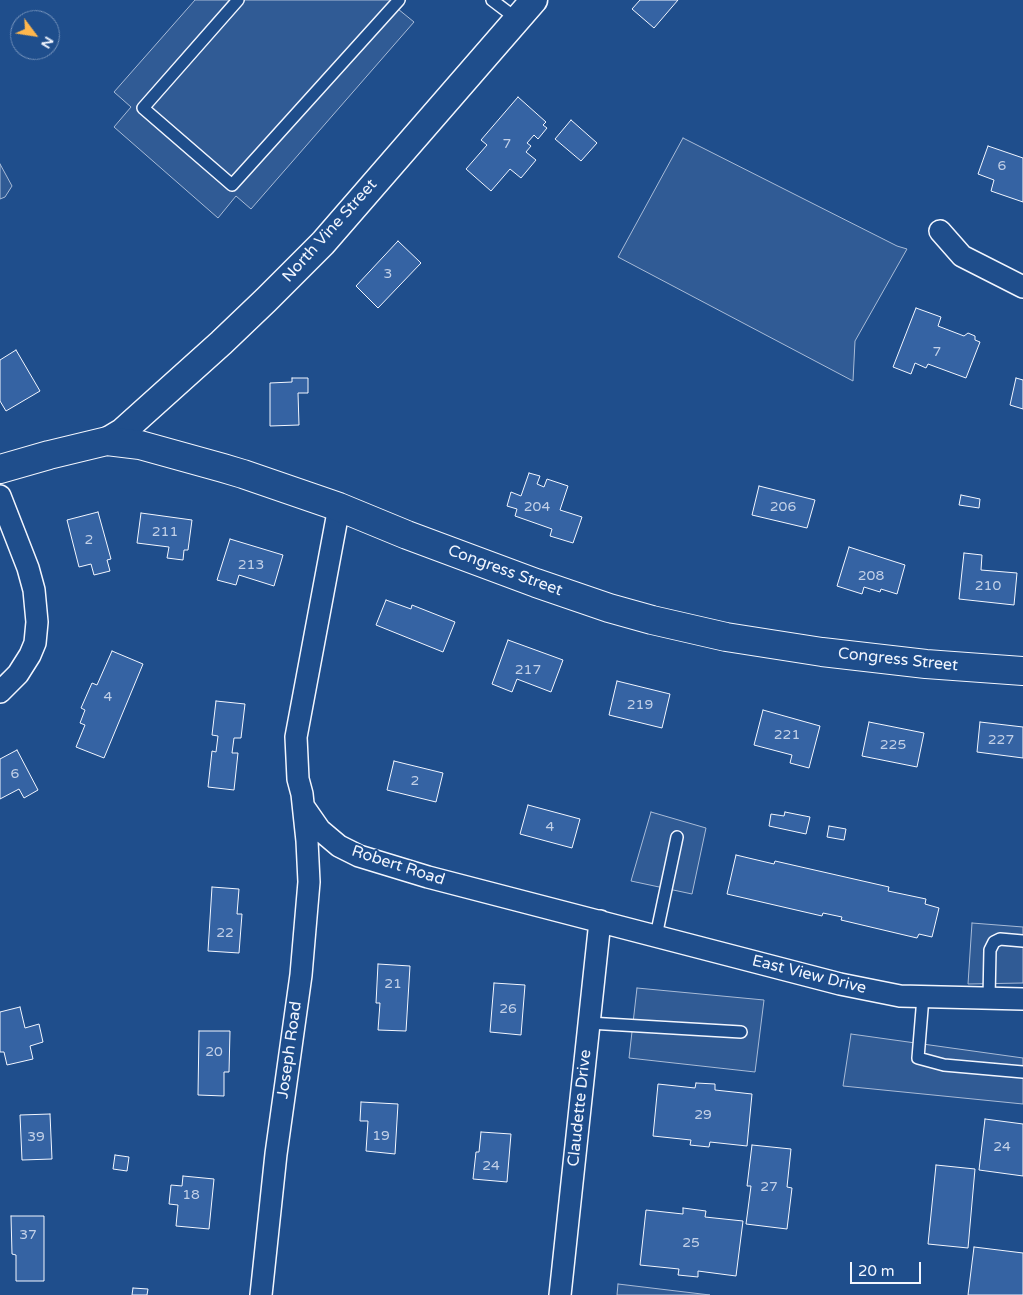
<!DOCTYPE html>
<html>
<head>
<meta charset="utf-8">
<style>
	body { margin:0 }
	#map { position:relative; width:1023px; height:1295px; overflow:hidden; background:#1f4e8c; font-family:"Varela Round",sans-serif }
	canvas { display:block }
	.north { position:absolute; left:10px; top:10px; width:50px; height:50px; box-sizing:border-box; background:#1f4e8c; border:1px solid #7391ba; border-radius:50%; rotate:121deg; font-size:14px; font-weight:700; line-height:20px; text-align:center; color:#f2f6ff }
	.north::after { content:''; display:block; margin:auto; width:18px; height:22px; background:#ffb74d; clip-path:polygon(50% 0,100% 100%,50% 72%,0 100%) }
	.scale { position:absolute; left:850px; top:1262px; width:71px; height:22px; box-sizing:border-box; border:2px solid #f2f6ff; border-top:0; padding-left:6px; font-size:15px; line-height:18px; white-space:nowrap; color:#f2f6ff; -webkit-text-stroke:4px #1f4e8c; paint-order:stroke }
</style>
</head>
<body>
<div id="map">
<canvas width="1023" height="1295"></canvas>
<div class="north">N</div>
<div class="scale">20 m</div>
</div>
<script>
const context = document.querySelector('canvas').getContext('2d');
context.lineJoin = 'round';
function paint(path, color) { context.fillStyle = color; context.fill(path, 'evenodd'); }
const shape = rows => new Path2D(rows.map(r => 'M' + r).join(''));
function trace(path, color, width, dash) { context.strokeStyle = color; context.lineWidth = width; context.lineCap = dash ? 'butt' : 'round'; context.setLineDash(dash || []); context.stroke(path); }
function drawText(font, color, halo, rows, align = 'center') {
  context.font = font + ' "Varela Round",sans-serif'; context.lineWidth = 4; context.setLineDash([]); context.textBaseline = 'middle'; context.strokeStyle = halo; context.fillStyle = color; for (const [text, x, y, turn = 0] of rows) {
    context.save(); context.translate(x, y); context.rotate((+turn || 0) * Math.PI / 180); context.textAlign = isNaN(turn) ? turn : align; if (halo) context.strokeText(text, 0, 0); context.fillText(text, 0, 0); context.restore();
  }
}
const built = shape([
	[195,0,406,0,398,9,414,22,251,209,236,196,218,218,114,127,131,107,114,92,195,0],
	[683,138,897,246,907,249,855,341,853,381,618,257,683,138],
	[0,164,12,186,5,197,0,199,0,164],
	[651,812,706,828,692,894,631,881,651,812],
	[972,923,1023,927,1023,983,968,984,972,923],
	[637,988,764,1000,755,1072,629,1058,637,988],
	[851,1034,1023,1058,1023,1104,843,1086,851,1034],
	[618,1284,710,1295,617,1295,618,1284]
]);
const building = shape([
	[640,0,678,0,654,28,632,9,640,0],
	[518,97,546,122,543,125,547,128,538,139,534,135,527,143,531,146,526,152,536,160,521,178,510,169,491,191,466,169,487,145,481,140,518,97],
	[571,120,597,143,581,161,555,139,571,120],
	[988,146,1023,158,1023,202,991,191,994,180,978,174,988,146],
	[398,241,421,263,378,308,356,286,398,241],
	[916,308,941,317,938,326,964,336,968,333,975,336,975,340,980,342,966,378,928,364,926,368,915,363,911,374,893,367,916,308],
	[16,350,40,391,6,411,0,401,0,360,16,350],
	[292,378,308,378,308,393,298,393,299,425,270,426,270,383,292,382,292,378],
	[1016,378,1023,380,1023,409,1010,405,1016,378],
	[529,473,540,476,537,484,544,487,547,479,568,486,560,510,582,517,573,543,550,536,552,529,515,516,517,509,507,506,511,492,521,496,529,473],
	[759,486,815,500,807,528,752,515,759,486],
	[961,495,980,499,979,508,959,505,961,495],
	[98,512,111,559,107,560,110,571,94,575,91,564,79,567,67,520,98,512],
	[141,513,192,520,188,550,184,550,183,560,167,558,169,547,137,543,141,513],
	[230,539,283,555,274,586,239,575,236,585,217,580,230,539],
	[849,547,905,565,897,594,881,589,880,592,864,587,862,594,837,586,849,547],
	[964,553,982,555,981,570,1017,573,1014,605,959,599,964,553],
	[386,600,411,609,412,605,455,622,443,652,376,625,386,600],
	[508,640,563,660,551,692,517,679,512,692,492,684,508,640],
	[112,651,143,664,104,758,76,747,85,725,80,723,85,710,81,708,92,683,97,685,112,651],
	[617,681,670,694,662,728,609,715,617,681],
	[216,701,245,704,241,738,234,738,232,753,238,753,234,790,208,787,212,751,216,752,218,736,212,735,216,701],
	[763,710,820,726,809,768,790,763,792,755,754,745,763,710],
	[869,722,924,733,917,767,862,756,869,722],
	[980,722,1023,727,1023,758,977,752,980,722],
	[17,750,38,790,24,798,19,789,0,799,0,759,17,750],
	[394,761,443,773,436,802,387,790,394,761],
	[528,805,580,819,572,848,520,834,528,805],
	[785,812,810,817,806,834,769,826,771,814,784,816,785,812],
	[829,826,846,829,844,840,827,837,829,826],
	[736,855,774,864,775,861,889,887,888,891,926,899,925,904,939,908,932,937,919,934,917,938,841,920,842,917,823,913,822,916,727,894,736,855],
	[212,887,239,889,237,914,242,914,239,953,208,951,212,887],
	[378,964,410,966,406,1031,378,1030,380,1003,376,1003,378,964],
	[494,983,525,985,521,1035,490,1032,494,983],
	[20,1007,25,1028,39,1024,43,1042,30,1046,33,1059,7,1065,4,1052,0,1052,0,1012,20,1007],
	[199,1031,230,1031,229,1072,224,1072,224,1096,198,1095,199,1031],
	[696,1083,715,1084,715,1090,752,1094,747,1146,710,1142,709,1147,690,1145,691,1140,653,1136,658,1084,695,1088,696,1083],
	[361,1102,398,1104,395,1154,366,1151,368,1121,360,1121,361,1102],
	[50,1114,52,1159,22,1160,20,1115,50,1114],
	[985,1119,1023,1124,1023,1176,979,1170,985,1119],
	[481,1132,511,1134,507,1182,473,1179,476,1152,479,1152,481,1132],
	[752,1145,791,1149,787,1187,792,1188,787,1229,746,1224,751,1186,747,1186,752,1145],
	[115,1155,129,1157,127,1171,113,1169,115,1155],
	[936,1165,975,1169,968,1248,928,1244,936,1165],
	[183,1176,214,1179,209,1229,176,1226,178,1205,169,1204,171,1185,182,1186,183,1176],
	[683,1208,706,1211,705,1217,743,1221,736,1276,698,1271,698,1277,678,1275,679,1269,640,1265,646,1210,683,1214,683,1208],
	[11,1216,44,1216,44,1281,16,1281,16,1255,12,1254,11,1216],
	[974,1247,1023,1253,1023,1295,968,1295,974,1247],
	[133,1288,148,1289,147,1295,132,1295,133,1288]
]);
const service = shape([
	[238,0,143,108,232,185,399,0],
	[492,0,517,19],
	[656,936,677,837],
	[923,997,918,1058,944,1065,1023,1072],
	[989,998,990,950,994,942,1000,939,1023,941],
	[589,1023,741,1032]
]);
const minor = shape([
	[940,231,962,256,1023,287],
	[0,496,28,568,34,590,37,622,35,643,30,655,18,674,0,692],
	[304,807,320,830,339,846,359,856,428,877,840,984,900,996,1023,999],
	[261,1295,276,1154,301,975,309,882,307,841,302,794,298,779,296,737,339,507],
	[560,1295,600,921]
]);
const tertiary = shape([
	[107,441,122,432,221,343,266,300,323,243,534,0]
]);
const secondary = shape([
	[0,469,49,455,107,441,140,445,223,468,243,474,339,507,407,535,536,583,609,608,652,620,726,637,822,652,926,664,1023,671]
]);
const numberNames = [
	["7",507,144],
	["6",1002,166],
	["3",388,274],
	["7",937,352],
	["204",537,507],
	["206",783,507],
	["211",165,532],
	["2",89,540],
	["213",251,565],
	["208",871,576],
	["210",988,586],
	["217",528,670],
	["4",108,697],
	["219",640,705],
	["221",787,735],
	["227",1001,740],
	["225",893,745],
	["6",15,774],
	["2",415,781],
	["4",550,827],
	["22",225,933],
	["21",393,984],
	["26",508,1009],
	["20",214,1052],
	["29",703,1115],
	["19",381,1136],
	["39",36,1137],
	["24",1002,1147],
	["24",491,1166],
	["27",769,1187],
	["18",191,1195],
	["37",28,1235],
	["25",691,1243]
];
const streetNames = [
	["North Vine Street",330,231,-48],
	["Congress Street",505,571,20],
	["Congress Street",898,660,6],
	["Robert Road",398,866,18],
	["East View Drive",809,975,14],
	["Joseph Road",290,1050,-82],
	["Claudette Drive",580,1108,-84]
];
paint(built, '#305b95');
trace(built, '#a8bbd7', 1);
paint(building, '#3563a3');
trace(building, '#f2f6ff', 1);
trace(service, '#f2f6ff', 14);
trace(minor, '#f2f6ff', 24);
trace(tertiary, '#f2f6ff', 29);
trace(secondary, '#f2f6ff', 30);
trace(service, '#1f4e8c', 11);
trace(minor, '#1f4e8c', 21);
trace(tertiary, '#1f4e8c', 26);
trace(secondary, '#1f4e8c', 28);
drawText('14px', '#c3d1e8', null, numberNames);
drawText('16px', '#f2f6ff', '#1f4e8c', streetNames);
</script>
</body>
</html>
